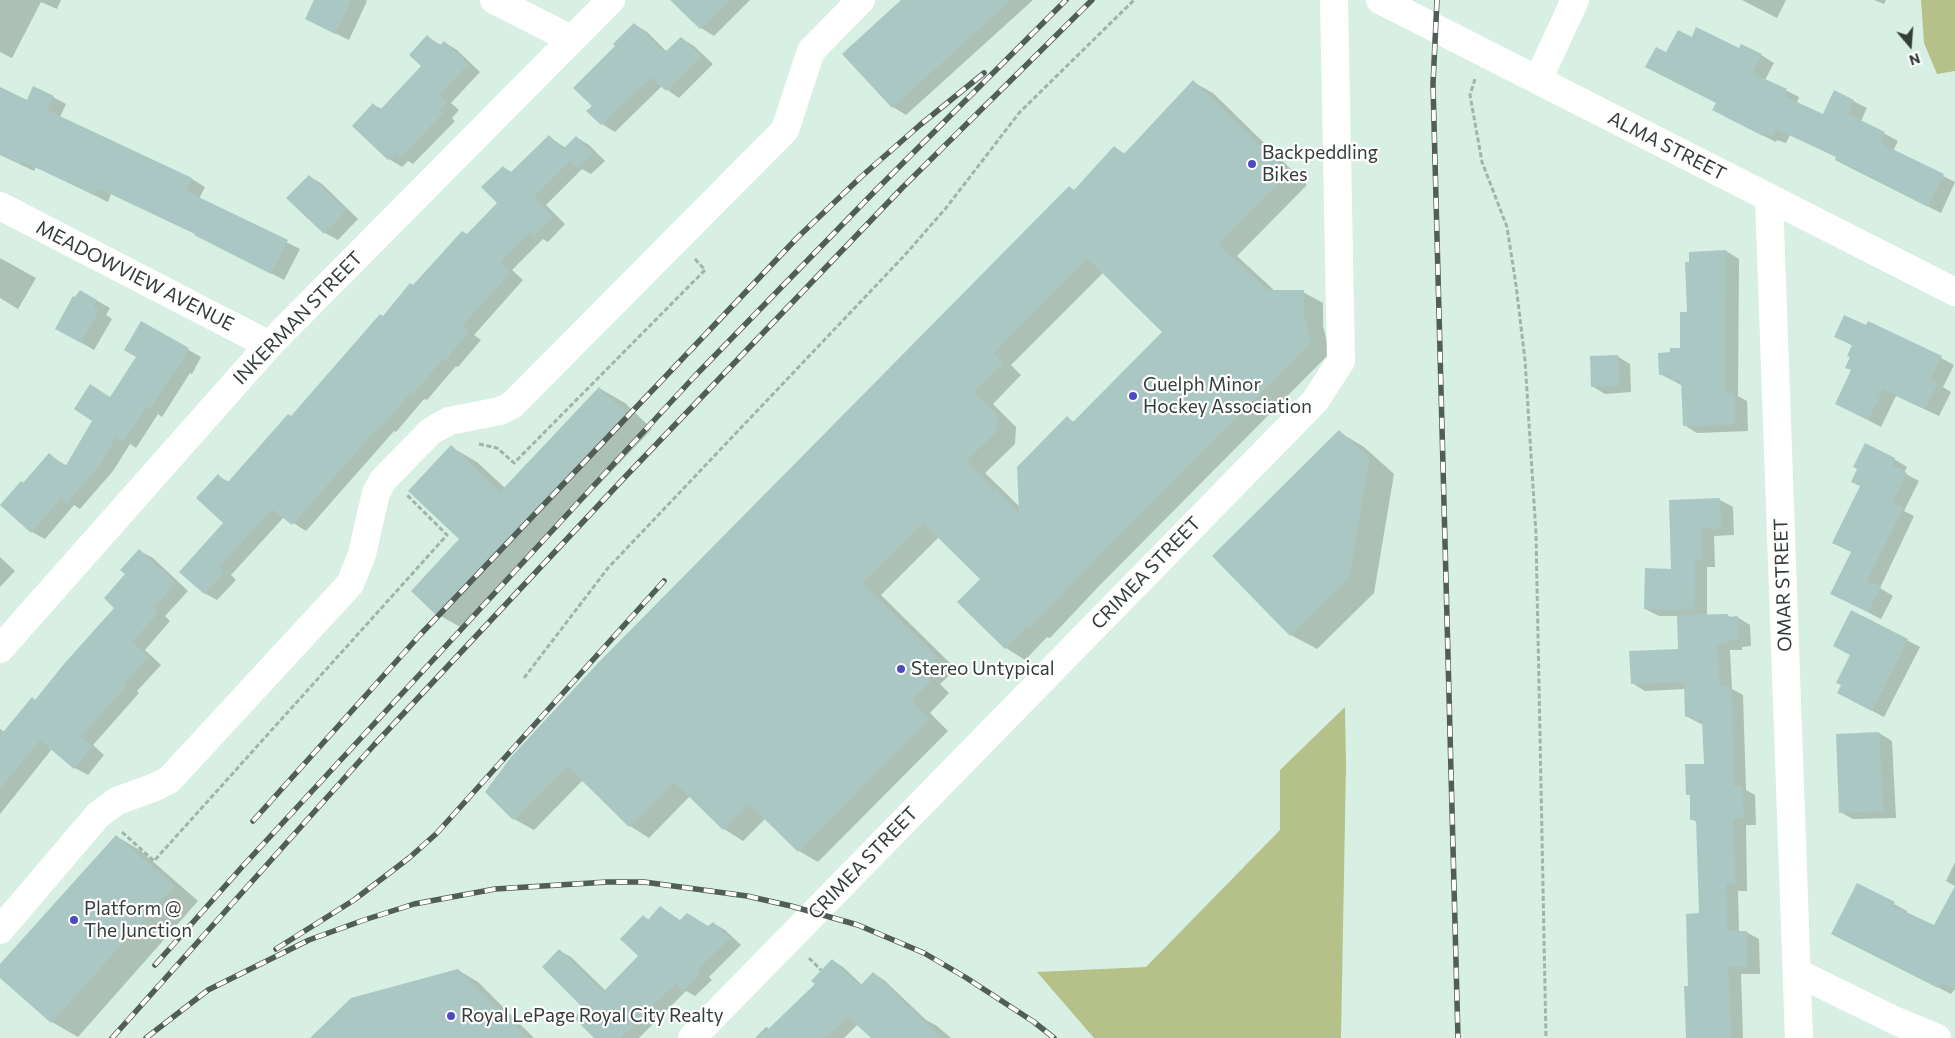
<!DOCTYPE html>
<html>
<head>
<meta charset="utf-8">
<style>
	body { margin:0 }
	#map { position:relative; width:1955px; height:1038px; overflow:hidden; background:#d7f0e3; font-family:Commissioner,sans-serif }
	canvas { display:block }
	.north { position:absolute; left:1885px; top:20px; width:50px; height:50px; -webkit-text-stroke:4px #fff; paint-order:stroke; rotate:162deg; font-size:14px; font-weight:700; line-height:20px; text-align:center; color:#343d39 }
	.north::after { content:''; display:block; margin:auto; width:18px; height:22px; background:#343d39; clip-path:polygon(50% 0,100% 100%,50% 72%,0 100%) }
</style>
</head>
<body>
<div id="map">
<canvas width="1955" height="1038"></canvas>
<div class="north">N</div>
</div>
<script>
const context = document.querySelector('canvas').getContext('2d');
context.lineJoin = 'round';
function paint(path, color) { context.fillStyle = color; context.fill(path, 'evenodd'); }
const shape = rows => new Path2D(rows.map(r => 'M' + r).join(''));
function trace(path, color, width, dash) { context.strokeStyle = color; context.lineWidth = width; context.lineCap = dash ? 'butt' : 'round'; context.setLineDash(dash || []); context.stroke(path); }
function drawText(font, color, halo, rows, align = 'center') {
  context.font = font + ' Commissioner,sans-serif'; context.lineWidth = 4.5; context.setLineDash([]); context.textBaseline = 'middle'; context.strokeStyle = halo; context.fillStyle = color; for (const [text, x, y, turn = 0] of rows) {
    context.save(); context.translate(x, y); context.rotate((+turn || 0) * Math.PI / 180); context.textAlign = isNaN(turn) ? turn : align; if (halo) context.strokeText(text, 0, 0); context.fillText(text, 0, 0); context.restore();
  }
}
const green = shape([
	[1921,0,1955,0,1955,71,1937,74,1924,43],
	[1345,707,1346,766,1341,1038,1094,1038,1037,972,1146,967,1280,830,1280,770]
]);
const shadow = shape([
	[0,0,61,0,57,9,41,2,12,58,0,52],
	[315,0,365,0,367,1,349,40,306,19],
	[681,0,750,0,714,36,701,28,677,4],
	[903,0,1033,0,906,115,893,107],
	[1742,0,1786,0,1777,18],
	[1874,0,1886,0,1884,4],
	[634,24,647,32,667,52,681,38,694,46,713,64,679,98,662,86,615,132,602,124,588,111,593,106,616,46],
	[427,37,441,45,444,42,457,50,480,72,451,103,459,110,452,118,455,121,413,164,408,161,402,167,389,159,353,126,373,105,382,109,423,66],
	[1692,39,1761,55,1774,63,1765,80,1799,97,1797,103,1824,115,1835,92,1867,108,1861,121,1898,141,1893,151,1955,182,1941,213,1849,167,1837,157,1790,135,1786,143,1777,140,1776,142,1726,117,1717,103,1667,54],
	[1193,82,1213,93,1307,185,1237,256,1276,292,1303,292,1323,303,1323,326,1330,353,1100,585,1050,638,1047,637,1025,660,1006,648,982,579,939,537,881,595,956,669,940,684,949,693,930,713,948,731,818,862,799,851,766,818,743,841,724,829,690,796,649,838,630,826,583,780,534,830,514,819,1114,148,1126,154],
	[1104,272,1164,332,1074,422,1067,418,1020,507,985,473,1015,444,1016,427,993,404,1021,375,1011,365],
	[0,88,27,101,53,97,66,104,60,117,192,179,205,187,199,199,300,249,284,280,196,234,111,194,108,202,36,167,34,171,0,155],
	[549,137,566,148,576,137,589,145,605,161,591,174,582,169,546,205,565,224,548,242,543,239,512,270,523,280,474,335,481,340,458,367,456,366,427,400,424,399,396,432,394,431,306,531,284,517,231,575,236,580,217,600,204,593,225,523,218,476,229,482,292,417,383,317,499,203,503,167,513,173],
	[309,176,322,184,358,219,338,240,325,233],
	[1726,251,1739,259,1738,396,1747,401,1748,431,1697,433,1684,425,1683,386,1660,374,1671,353,1681,349,1689,313],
	[0,258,36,278,18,309,0,298],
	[80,291,110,308,106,315,112,319,94,350,56,328],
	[141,323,201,357,192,374,190,373,162,417,158,414,136,448,130,444,113,471,80,509,74,505,45,539,32,532,24,484,49,455,67,466,138,356],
	[1835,336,1941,358,1954,365,1943,387,1951,392,1939,416,1896,396,1881,427,1837,404,1853,370,1853,346],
	[1617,356,1630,364,1631,392,1605,394,1592,386],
	[599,388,625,403,652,429,462,628,437,614,461,539,451,447,477,462,505,488],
	[1339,432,1364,447,1394,474,1374,593,1317,649,1291,635],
	[1894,459,1907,467,1904,473,1919,481,1904,511,1914,516,1880,588,1893,596,1881,619,1844,600,1852,552],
	[1720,500,1733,507,1734,535,1714,536,1715,567,1707,567,1707,616,1727,615,1732,618,1737,617,1750,625,1751,646,1742,647,1742,650,1730,650,1732,689,1743,695,1746,790,1755,795,1756,825,1746,825,1747,891,1738,891,1739,932,1746,932,1759,939,1760,974,1741,974,1743,1038,1687,1038,1690,987,1700,914,1698,823,1692,819,1691,796,1688,794,1705,765,1703,725,1686,716,1685,689,1645,691,1632,683,1680,650,1678,616,1659,616,1645,609],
	[140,551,153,558,188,591,165,616,170,621,145,650,161,665,137,691,139,693,93,745,104,755,88,775,75,768,52,749,0,814,0,729,5,732,36,701,116,608,127,574],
	[0,557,15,571,0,587],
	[1852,612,1920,647,1884,717,1851,700],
	[1879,733,1892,741,1896,818,1853,819,1840,812],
	[116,836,141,851,198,901,78,1037,52,1022,0,976,0,966],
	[1955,862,1955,886,1946,881],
	[1894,904,1907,911,1906,914,1955,937,1955,989,1951,994,1832,934],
	[661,907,681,921,708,927,713,923,725,930,741,945,709,977,712,980,695,996,686,991,639,1038,596,1038,560,951,571,957,606,991,640,956,643,916,649,920],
	[832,960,843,967,862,985,873,973,884,980,926,1020,937,1026,951,1038,903,1038,858,1024,844,1038,755,1038,766,1027,770,1029,816,984],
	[458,970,478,982,534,1038,312,1038]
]);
const building = shape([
	[314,0,351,0,335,34,305,19],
	[670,0,730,0,700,29],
	[901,0,1011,0,892,108,842,54],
	[634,23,664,53,681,37,701,56,666,91,651,77,601,125,586,111,592,106,573,88,615,46,613,44],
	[1696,27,1739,48,1741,44,1762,54,1752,73,1787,89,1784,96,1823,114,1834,90,1854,100,1848,114,1885,132,1880,143,1944,174,1928,207,1835,160,1836,157,1776,129,1772,137,1764,133,1763,136,1712,110,1716,103,1645,67,1656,47,1666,52,1678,30,1692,37],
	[427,35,439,46,444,41,468,64,439,95,447,102,439,110,443,113,400,158,395,153,388,160,352,126,373,103,380,110,421,66,409,55],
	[1193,80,1288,173,1218,244,1268,290,1304,290,1304,314,1311,342,1081,574,1029,628,1027,626,1005,649,957,602,980,579,923,523,862,583,937,657,922,672,931,681,911,701,929,719,798,852,749,804,723,830,674,782,629,827,567,766,513,820,485,792,511,757,598,663,1069,186,1074,190,1114,146,1124,154],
	[1087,258,1162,332,1073,422,1067,416,1017,467,1019,513,995,489,991,493,991,486,966,461,996,432,997,415,974,392,1003,363,993,354],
	[33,86,54,96,47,110,192,178,186,191,288,240,271,274,194,235,195,234,98,188,94,195,22,161,21,164,0,154,0,87,27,100],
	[549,135,563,149,576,136,593,153,578,168,570,161,534,197,553,216,534,236,530,232,500,262,511,272,462,326,469,332,445,361,443,359,413,394,411,392,382,426,381,424,292,525,272,509,219,567,224,572,204,594,179,572,223,523,196,498,218,474,227,483,288,414,291,416,380,314,383,316,410,283,413,285,462,231,467,234,497,203,481,187,503,166,510,173],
	[309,175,346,210,324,234,286,198],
	[1726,250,1725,393,1734,393,1735,424,1683,426,1681,380,1670,380,1671,375,1659,375,1658,353,1670,352,1670,348,1680,348,1680,312,1687,312,1685,262,1689,262,1689,252],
	[80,290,97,300,93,307,99,310,81,343,55,329,73,296,75,297],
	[1844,315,1866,325,1868,321,1942,356,1930,379,1938,383,1925,409,1883,389,1868,420,1835,404,1851,370,1845,368,1850,357,1847,356,1852,345,1834,337],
	[141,321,189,348,178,368,177,367,149,410,145,408,123,442,116,437,100,464,67,503,61,498,31,533,0,505,21,481,23,483,49,453,65,467,92,421,74,409,90,384,110,397,136,357,124,350],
	[1618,355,1619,386,1591,387,1590,356],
	[599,387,627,414,436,615,411,591,459,539,408,491,451,445,500,492],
	[1339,430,1369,458,1349,578,1290,636,1212,556],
	[1865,443,1895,458,1892,465,1907,473,1892,503,1903,508,1867,581,1881,587,1868,612,1830,594,1851,552,1832,543,1860,486,1851,482,1857,469,1853,467],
	[1720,498,1721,528,1701,529,1702,560,1695,560,1694,610,1644,609,1645,568,1671,569,1669,500],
	[139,549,176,583,153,608,158,613,132,642,149,657,124,683,127,685,80,737,92,746,74,769,40,740,0,789,0,736,32,697,35,700,64,664,114,608,104,598,125,574,120,570],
	[1851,610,1908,639,1872,711,1837,693,1841,685,1836,683,1850,655,1833,646],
	[1728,614,1728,617,1738,616,1738,640,1729,640,1729,643,1717,644,1720,687,1731,686,1734,787,1742,786,1744,818,1733,819,1735,884,1726,884,1727,931,1747,931,1747,967,1728,967,1731,1038,1686,1038,1684,986,1688,986,1686,914,1699,913,1696,820,1690,820,1690,795,1686,795,1685,764,1704,764,1702,720,1694,721,1694,716,1685,717,1684,682,1631,684,1629,651,1678,649,1677,615],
	[1879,732,1883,811,1839,813,1836,734],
	[116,835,174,886,51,1023,0,978,0,964],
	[1857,883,1895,902,1893,906,1934,925,1955,886,1955,989,1941,983,1938,988,1831,934],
	[660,906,679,921,687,913,708,926,713,922,730,938,698,969,701,972,683,991,676,983,621,1038,594,1038,574,1018,583,1008,542,967,559,949,603,992,638,956,620,939,643,915,648,920],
	[832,959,860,986,873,972,941,1038,871,1038,848,1017,826,1038,759,1038,815,984,811,981],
	[458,969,527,1038,310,1038,351,998]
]);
const path = shape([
	[1475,79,1470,95,1482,162,1507,227,1516,285,1525,360,1536,534,1546,1038],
	[479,444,497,448,514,463,705,270,694,258],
	[524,678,608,568,904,256,946,208,1019,113,1134,0],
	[122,832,154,861,447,535,406,494],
	[809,958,821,970]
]);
const minor = shape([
	[494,0,571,39],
	[1380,0,1955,292],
	[1538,80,1575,0],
	[1769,198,1799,1038],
	[0,206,269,345],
	[0,649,269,345,611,0],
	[0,930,98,815,117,801,155,787,169,780,350,584,362,554,376,493,383,480,431,431,449,421,500,411,512,405,785,130,811,51,861,0],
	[1798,973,1896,1021,1937,1038],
	[692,1038,1315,401,1341,361,1334,0]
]);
const rail = shape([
	[1437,0,1433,84,1458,1038],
	[253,821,420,635,797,238,862,176,920,125,984,73],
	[276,949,354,900,409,858,436,834,664,581],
	[155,965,242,867,694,377,876,190,1066,0],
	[112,1038,374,745,625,477,902,188,1092,0],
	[146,1038,208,990,309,940,364,920,414,904,495,889,607,882,644,882,747,896,791,906,858,925,924,953,965,977,1034,1022,1054,1038]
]);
const markers = [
	[1252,164,5,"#4e4bc2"],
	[1133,396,5,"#4e4bc2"],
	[901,669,5,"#4e4bc2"],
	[74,920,5,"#4e4bc2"],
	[451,1016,5,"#4e4bc2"]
];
const streetNames = [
	["ALMA STREET",1667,146,27],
	["MEADOWVIEW AVENUE",135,276,27],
	["INKERMAN STREET",298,318,-46],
	["CRIMEA STREET",1146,573,-46],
	["OMAR STREET",1783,585,-92],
	["CRIMEA STREET",863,863,-46]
];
const poiNames = [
	["Backpeddling",1262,153],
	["Bikes",1262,175],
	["Guelph Minor",1143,385],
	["Hockey Association",1143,407],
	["Stereo Untypical",911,669],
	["Platform @",84,909],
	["The Junction",84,931],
	["Royal LePage Royal City Realty",461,1016]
];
paint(green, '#b6c189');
paint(shadow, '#0003');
paint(building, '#abc7c3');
trace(path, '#a1b4aa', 3, [5, 2.5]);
trace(minor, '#fff', 28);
trace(rail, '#515d57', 5.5);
trace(rail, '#fff', 4, [11]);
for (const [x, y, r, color] of markers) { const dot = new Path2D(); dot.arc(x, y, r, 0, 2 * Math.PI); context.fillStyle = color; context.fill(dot); trace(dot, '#fff', 2); }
drawText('19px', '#343d39', '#fff', streetNames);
drawText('19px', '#343d39', '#fff', poiNames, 'left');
</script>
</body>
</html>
